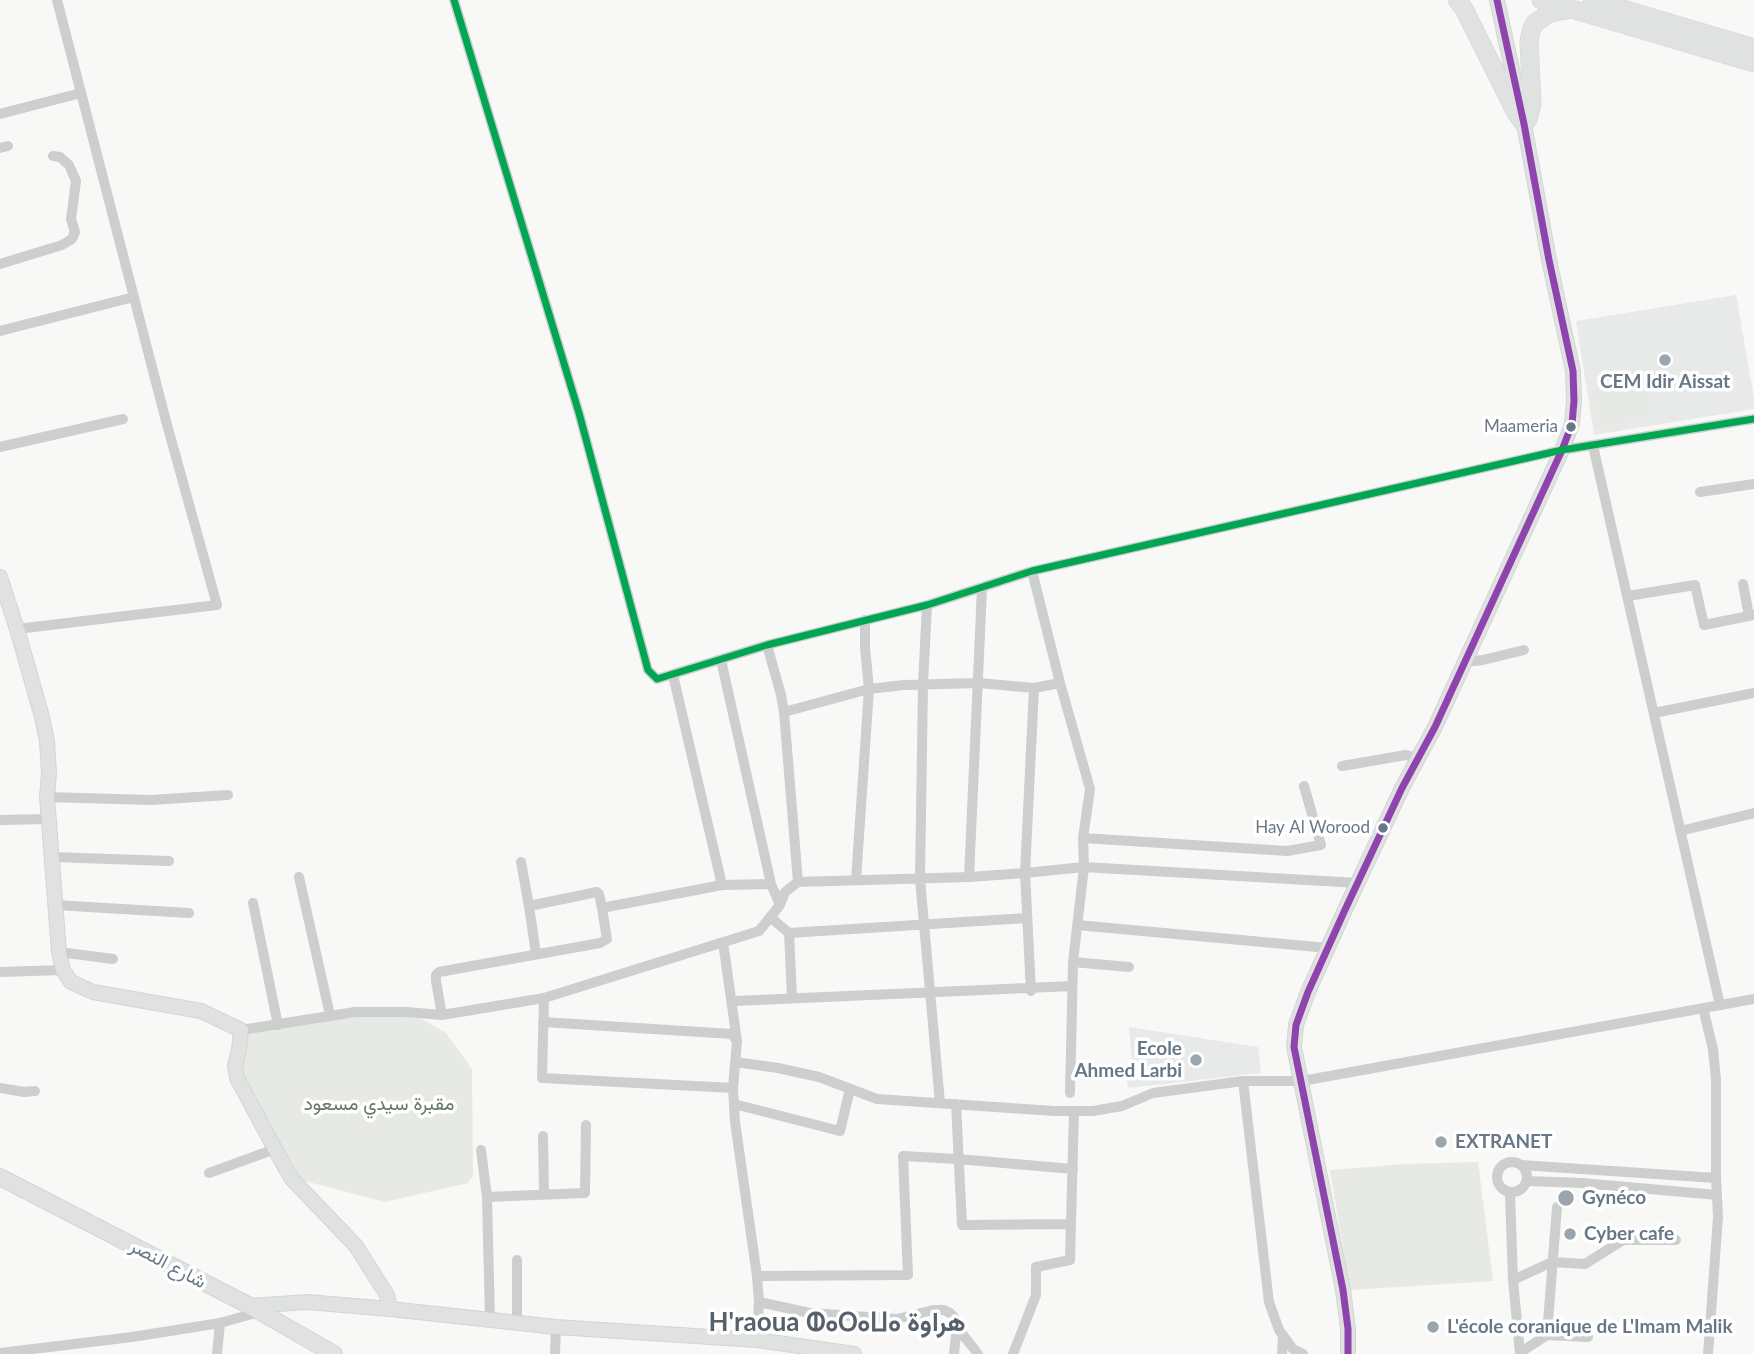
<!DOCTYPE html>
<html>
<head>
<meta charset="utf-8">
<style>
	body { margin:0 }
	canvas { display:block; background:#f8f8f7 }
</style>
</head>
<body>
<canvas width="1754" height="1354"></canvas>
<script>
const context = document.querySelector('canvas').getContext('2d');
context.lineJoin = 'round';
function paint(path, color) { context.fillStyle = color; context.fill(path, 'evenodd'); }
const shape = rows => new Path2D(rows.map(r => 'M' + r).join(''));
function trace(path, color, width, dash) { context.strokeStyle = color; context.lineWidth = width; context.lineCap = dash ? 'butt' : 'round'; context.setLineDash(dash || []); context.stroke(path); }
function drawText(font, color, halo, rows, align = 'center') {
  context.font = font + ' Lato,Vazirmatn,"Noto Sans Tifinagh",sans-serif'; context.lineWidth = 7; context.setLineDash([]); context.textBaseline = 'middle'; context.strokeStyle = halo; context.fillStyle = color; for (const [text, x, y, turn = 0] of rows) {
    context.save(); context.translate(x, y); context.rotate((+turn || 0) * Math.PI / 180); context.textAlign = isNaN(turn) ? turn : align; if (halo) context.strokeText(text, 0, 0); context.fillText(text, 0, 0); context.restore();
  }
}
const built = shape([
	[1736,295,1754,398,1754,409,1594,435,1576,321],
	[1129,1027,1258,1047,1261,1073,1128,1088,1126,1074,1133,1073]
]);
const green = shape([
	[1646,383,1652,419,1598,427,1592,392],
	[409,1012,446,1033,472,1069,473,1176,468,1183,385,1202,301,1180,284,1152,270,1123,250,1098,238,1071,241,1042,253,1029,287,1021],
	[1478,1162,1493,1281,1350,1290,1330,1170,1405,1164]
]);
const street = shape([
	[454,0,579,413,648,670,657,679,767,645,927,605,1032,571,1562,450,1754,419],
	[0,114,81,93],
	[0,148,8,146],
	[0,264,62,245,72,239,75,232,71,219,76,181,69,165,60,157,53,156],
	[0,331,134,297],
	[1593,446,1720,1005],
	[0,447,123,419],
	[1700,492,1754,484],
	[1032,571,1060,683,1090,789,1083,838,1084,867,1073,962,1129,967],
	[1743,584,1749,616],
	[1628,596,1695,585,1704,625,1754,615],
	[927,605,923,684,920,879,940,1103],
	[17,629,217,605,166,421,57,0],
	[767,645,781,695,784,712,798,882],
	[721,660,771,884,780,905],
	[1464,662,1483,660,1524,650],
	[673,675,722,885],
	[784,712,869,689,904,685,979,683,1034,688,1060,683],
	[1654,713,1754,693],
	[1342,766,1406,755,1418,758],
	[47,797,151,800,228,795],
	[0,820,49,819],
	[1680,831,1754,813],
	[1083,838,1287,851,1321,845,1304,786],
	[51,857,169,861],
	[521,862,529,906],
	[299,877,330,1015],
	[969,877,982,588],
	[856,880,869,689,865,647,865,620],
	[253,903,278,1025],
	[55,905,189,913],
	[770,917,789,933,1027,918],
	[1077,925,1328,948],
	[789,933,792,998],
	[723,942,737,1041],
	[59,952,113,959],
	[536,954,529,906,597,892,599,894,602,908],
	[0,972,63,970],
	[1031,991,1025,873,1034,688],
	[544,998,542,1078,733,1088],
	[735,1001,1072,986],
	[1703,1008,1713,1049,1716,1080,1716,1178,1718,1217,1708,1354],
	[442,1015,436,981,436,975,439,972,600,943,607,939,602,908,722,885,771,884],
	[543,1022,732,1034,737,1041,733,1088,735,1122,757,1276,759,1302,757,1340],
	[241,1030,355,1012,406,1012,442,1015,544,998,759,931,780,905,785,892,798,882,969,877,1025,873,1084,867,1358,883],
	[735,1062,778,1068,819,1077,877,1099,1054,1111,1093,1111,1122,1106,1153,1093,1243,1081,1302,1081,1754,999],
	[1243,1081,1269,1302,1279,1330,1293,1349,1303,1354],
	[0,1088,24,1092,35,1091],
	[1070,1093,1073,962],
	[734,1104,840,1131,850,1089],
	[956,1104,962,1225,1071,1224],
	[543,1136,544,1193],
	[481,1150,487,1197,490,1320],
	'1497 1177a15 15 0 1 1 30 0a15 15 0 1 1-30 0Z',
	[1521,1165,1716,1178],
	[209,1173,275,1149],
	[1526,1181,1582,1183,1717,1195],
	[1510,1193,1513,1280],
	[487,1197,585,1193,586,1125],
	[517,1260,517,1323],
	[757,1276,908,1275,903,1156,958,1159,1073,1169],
	[759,1302,810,1313,897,1319,933,1310,944,1310,950,1313,955,1318,957,1327,978,1354],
	[1547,1335,1588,1337],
	[1521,1352,1547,1335,1557,1207],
	[0,1353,132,1337,220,1323,259,1312],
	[217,1354,220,1323],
	[555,1354,556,1327],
	[954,1354,957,1327],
	[1013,1354,1036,1295,1036,1267,1070,1260,1074,1111],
	[1282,1354,1283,1336],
	[1520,1354,1513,1280,1552,1262,1585,1264,1623,1240,1676,1240]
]);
const secondary = shape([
	[0,577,17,629,42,717,47,741,49,773,47,797,59,952,63,970,71,982,93,992,201,1011,241,1030,239,1050,235,1066,237,1078,275,1149,291,1178,356,1246,387,1295,390,1309],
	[250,1306,307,1302,390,1309,556,1327,757,1340,854,1354],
	[1348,1354,1348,1329,1343,1290,1294,1047,1296,1025,1308,992,1344,912,1402,788,1435,727,1562,450,1572,424,1574,401,1573,371,1549,260,1524,124,1497,0]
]);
const primary = shape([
	[0,1177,250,1306,334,1354]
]);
const highway = shape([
	[1457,0,1464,9,1515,111,1524,124,1528,119,1532,104,1529,42,1531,31,1535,23,1550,13,1572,9],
	[1541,0,1754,63],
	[1592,0,1754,48]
]);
const bus1 = shape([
	[1348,1354,1348,1329,1343,1290,1294,1047,1296,1025,1308,992,1344,912,1402,788,1435,727,1562,450,1572,424,1574,401,1573,371,1549,260,1524,124,1497,0]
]);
const bus2 = shape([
	[454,0,579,413,648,670,657,679,767,645,927,605,1032,571,1562,450,1754,419]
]);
const markers = [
	[1665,360,7,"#9aa5ae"],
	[1571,427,6,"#687887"],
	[1383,828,6,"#687887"],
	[1196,1060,7,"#9aa5ae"],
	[1441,1142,7,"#9aa5ae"],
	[1566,1198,9,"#9aa5ae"],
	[1570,1234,7,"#9aa5ae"],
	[1433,1327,7,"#9aa5ae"]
];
const busNames = [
	["Maameria",1558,427],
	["Hay Al Worood",1370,828]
];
const poiNames = [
	["CEM Idir Aissat",1665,382,"center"],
	["Ecole",1182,1049,"right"],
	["Ahmed Larbi",1182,1071,"right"],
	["EXTRANET",1455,1142],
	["Gynéco",1582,1198],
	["Cyber cafe",1584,1234],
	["L'école coranique de L'Imam Malik",1447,1327]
];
const parkNames = [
	["مقبرة سيدي مسعود",379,1104]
];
const streetNames = [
	["شارع النصر",168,1264,28]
];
const districtNames = [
	["H'raoua ⵀⴰⵔⴰⵡⴰ هراوة",837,1323]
];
paint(built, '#e8e9e9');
paint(green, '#e6e9e4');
trace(secondary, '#d4d5d6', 16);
trace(primary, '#d4d5d5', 18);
trace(highway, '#d4d4d4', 19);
trace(street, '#cdcece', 10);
trace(secondary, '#e0e1e1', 14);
trace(primary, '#e0e1e1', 16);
trace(highway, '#e0e1e1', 18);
trace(bus1, '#8e44ad', 7);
trace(bus2, '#00a651', 7);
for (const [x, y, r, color] of markers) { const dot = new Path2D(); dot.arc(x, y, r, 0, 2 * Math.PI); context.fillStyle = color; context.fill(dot); trace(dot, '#fff', 2.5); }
drawText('17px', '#687887', '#fff', busNames, 'right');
drawText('bold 19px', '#687887', '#fff', poiNames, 'left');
drawText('19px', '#667963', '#fff', parkNames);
drawText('19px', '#687887', '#fff', streetNames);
drawText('bold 26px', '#56616c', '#fff', districtNames);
</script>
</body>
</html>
